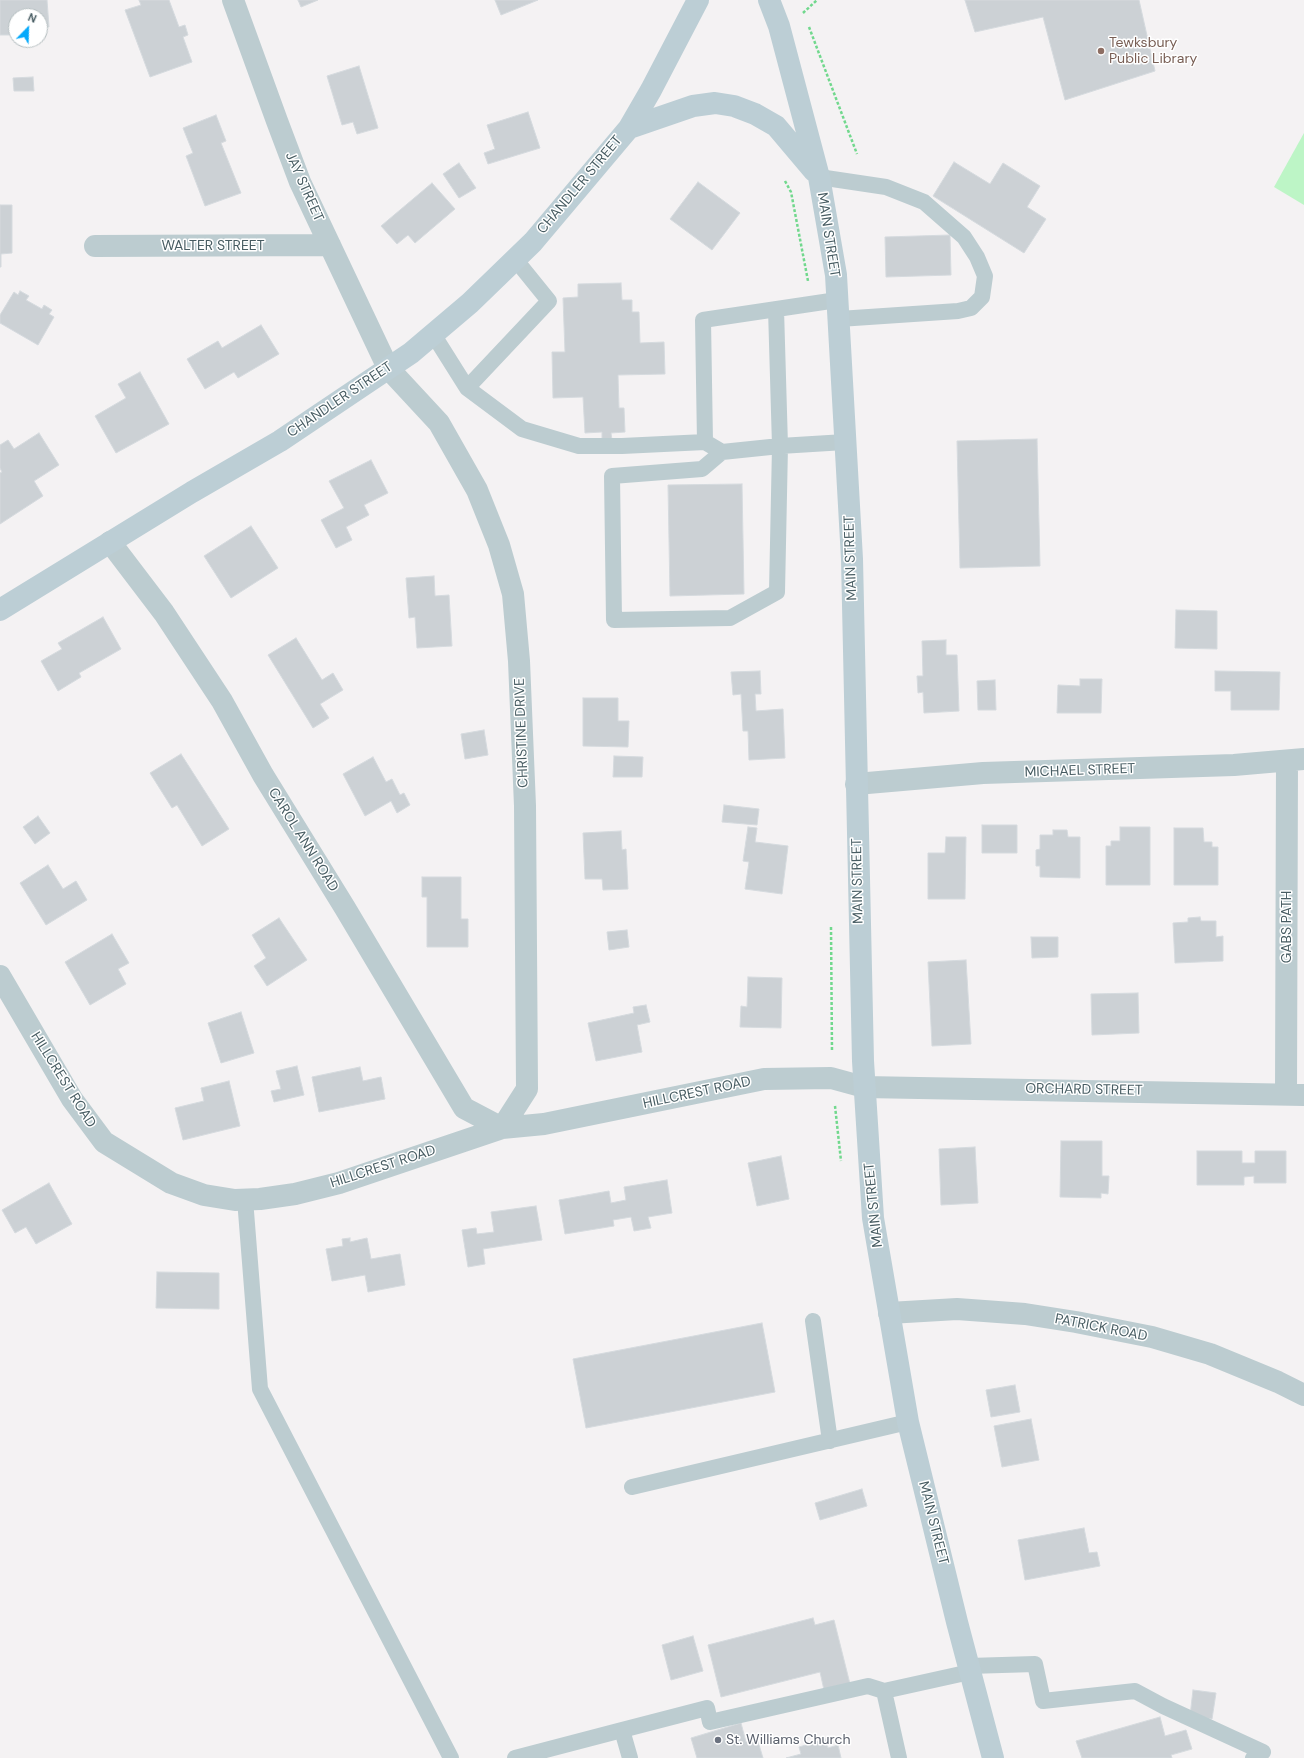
<!DOCTYPE html>
<html>
<head>
<meta charset="utf-8">
<style>
	body { margin:0 }
	#map { position:relative; width:1304px; height:1758px; overflow:hidden; background:#f4f2f3; font-family:"DM Sans",sans-serif }
	canvas { display:block }
	.north { position:absolute; left:8px; top:8px; width:40px; height:40px; box-sizing:border-box; background:#fff; border:1px solid #b5bec0; border-radius:50%; rotate:23deg; font-size:11px; font-weight:700; line-height:16px; text-align:center; color:#475c62 }
	.north::after { content:''; display:block; margin:auto; width:14px; height:18px; background:#05a9fb; clip-path:polygon(50% 0,100% 100%,50% 72%,0 100%) }
</style>
</head>
<body>
<div id="map">
<canvas width="1304" height="1758"></canvas>
<div class="north">N</div>
</div>
<script>
const context = document.querySelector('canvas').getContext('2d');
context.lineJoin = 'round';
function paint(path, color) { context.fillStyle = color; context.fill(path, 'evenodd'); }
const shape = rows => new Path2D(rows.map(r => 'M' + r).join(''));
function trace(path, color, width, dash) { context.strokeStyle = color; context.lineWidth = width; context.lineCap = dash ? 'butt' : 'round'; context.setLineDash(dash || []); context.stroke(path); }
function drawText(font, color, halo, rows, align = 'center') {
  context.font = font + ' "DM Sans",sans-serif'; context.lineWidth = 3; context.setLineDash([]); context.textBaseline = 'middle'; context.strokeStyle = halo; context.fillStyle = color; for (const [text, x, y, turn = 0] of rows) {
    context.save(); context.translate(x, y); context.rotate((+turn || 0) * Math.PI / 180); context.textAlign = isNaN(turn) ? turn : align; if (halo) context.strokeText(text, 0, 0); context.fillText(text, 0, 0); context.restore();
  }
}
const green = shape([
	[1304,133,1304,205,1274,187]
]);
const building = shape([
	[0,0,47,0,49,27,40,28,40,16,16,16,16,29,14,29,14,35,0,35,0,0],
	[139,0,169,0,179,27,185,25,188,35,183,37,192,62,150,77,125,10,141,5,139,0],
	[298,0,318,0,301,7,298,0],
	[495,0,538,0,501,15,495,0],
	[965,0,1139,0,1155,71,1065,100,1043,17,975,32,965,0],
	[359,66,378,128,357,134,353,122,342,125,327,76,359,66],
	[33,77,34,91,14,91,13,78,33,77],
	[528,112,540,148,488,164,484,153,495,149,487,125,528,112],
	[216,115,226,141,221,143,241,193,205,206,186,156,193,153,183,128,216,115],
	[954,162,990,184,1003,163,1040,186,1027,207,1046,219,1024,253,933,196,954,162],
	[459,163,476,188,459,198,443,174,459,163],
	[698,182,740,213,712,250,670,219,698,182],
	[432,183,455,209,415,243,408,235,397,244,381,226,432,183],
	[0,205,12,205,12,253,1,254,1,267,0,267,0,205],
	[950,235,951,275,886,277,885,237,950,235],
	[621,283,622,300,632,300,632,312,639,312,640,343,664,342,665,374,618,375,619,408,624,408,625,432,611,433,612,440,602,441,602,432,585,433,583,397,553,398,552,352,565,352,563,298,578,297,578,284,621,283],
	[20,291,29,296,26,300,42,309,44,305,52,310,49,314,54,317,38,345,0,323,0,315,14,292,18,295,20,291],
	[261,325,279,354,238,378,234,372,205,389,187,359,218,341,222,348,261,325],
	[140,372,169,424,116,453,95,416,126,398,118,384,140,372],
	[39,433,59,465,34,481,43,496,0,524,0,473,2,472,0,468,0,445,8,440,14,449,39,433],
	[1037,439,1040,566,960,568,957,441,1037,439],
	[371,460,388,493,364,505,369,515,346,527,352,540,336,548,321,520,344,508,329,481,371,460],
	[742,484,744,594,670,596,668,485,742,484],
	[251,526,278,568,231,598,204,556,251,526],
	[434,576,435,596,449,595,452,646,417,648,415,617,409,618,406,578,434,576],
	[1176,610,1217,611,1217,649,1175,648,1176,610],
	[103,617,121,649,79,673,81,677,58,691,41,661,62,649,58,643,103,617],
	[296,638,322,680,333,673,343,690,320,704,329,718,313,728,268,655,296,638],
	[946,640,946,655,957,655,959,711,924,713,923,692,918,693,917,676,923,676,922,641,946,640],
	[760,671,761,694,755,694,756,711,783,709,785,758,749,760,748,731,743,731,741,694,733,695,731,672,760,671],
	[1215,671,1280,672,1279,710,1231,710,1231,691,1215,691,1215,671],
	[1080,679,1102,679,1101,713,1057,713,1058,685,1080,686,1080,679],
	[995,680,996,710,978,710,977,681,995,680],
	[583,698,618,698,618,721,629,721,628,747,583,746,583,698],
	[484,730,488,755,465,759,461,734,484,730],
	[181,754,229,829,202,846,177,805,172,808,150,773,181,754],
	[614,756,643,757,642,777,613,777,614,756],
	[373,757,386,782,392,779,400,795,404,793,410,805,397,813,391,801,365,816,343,774,373,757],
	[724,805,759,809,757,825,722,822,724,805],
	[38,816,50,833,35,844,23,827,38,816],
	[982,825,1017,825,1017,853,982,853,982,825],
	[748,827,757,828,755,842,788,846,782,894,745,889,749,862,743,861,748,827],
	[1120,827,1150,827,1150,885,1106,885,1106,846,1111,846,1111,841,1120,841,1120,827],
	[1174,828,1203,828,1204,842,1212,842,1212,847,1218,847,1218,885,1174,885,1174,828],
	[1053,830,1067,830,1068,837,1080,837,1080,878,1040,877,1040,866,1036,866,1036,850,1040,849,1040,835,1053,835,1053,830],
	[621,831,622,850,626,849,628,889,603,890,602,879,585,879,583,833,621,831],
	[946,837,966,837,965,899,928,899,928,853,945,853,946,837],
	[48,865,63,889,76,881,87,900,46,925,20,883,48,865],
	[422,877,461,877,461,919,468,919,468,947,427,947,427,897,422,897,422,877],
	[1200,917,1201,921,1216,921,1216,937,1223,936,1223,961,1175,963,1173,923,1188,922,1188,918,1200,917],
	[279,918,307,960,267,986,254,966,266,958,252,935,279,918],
	[627,930,629,947,609,950,607,932,627,930],
	[112,934,129,963,118,969,126,984,90,1005,65,962,112,934],
	[1031,937,1058,937,1058,957,1032,958,1031,937],
	[966,960,971,1044,932,1046,928,962,966,960],
	[748,977,782,978,781,1028,740,1027,741,1006,747,1007,748,977],
	[1138,993,1139,1033,1092,1035,1091,994,1138,993],
	[646,1005,650,1022,637,1025,642,1052,596,1061,588,1023,634,1013,633,1007,646,1005],
	[241,1012,254,1053,221,1063,208,1023,241,1012],
	[297,1066,304,1095,274,1102,271,1091,281,1089,276,1071,297,1066],
	[360,1067,363,1081,381,1077,385,1099,319,1112,312,1077,360,1067],
	[229,1081,240,1126,183,1140,175,1108,204,1101,201,1088,229,1081],
	[1061,1141,1102,1141,1102,1176,1109,1176,1108,1194,1101,1193,1101,1198,1060,1197,1061,1141],
	[975,1147,978,1203,941,1205,939,1149,975,1147],
	[1197,1151,1242,1151,1242,1163,1255,1163,1255,1151,1286,1151,1286,1183,1254,1183,1254,1176,1244,1177,1244,1185,1197,1185,1197,1151],
	[781,1156,789,1199,757,1206,748,1163,781,1156],
	[667,1180,672,1213,648,1217,651,1228,634,1231,631,1217,613,1220,614,1226,565,1234,559,1200,609,1191,611,1203,626,1200,624,1187,667,1180],
	[49,1183,72,1224,36,1244,26,1227,15,1233,2,1210,49,1183],
	[536,1206,542,1240,483,1249,485,1264,468,1267,462,1230,476,1228,477,1234,494,1232,491,1212,536,1206],
	[350,1238,350,1242,367,1238,371,1259,400,1254,405,1285,368,1292,365,1275,332,1281,326,1249,343,1246,342,1239,350,1238],
	[157,1272,219,1273,219,1309,156,1308,157,1272],
	[762,1323,775,1392,586,1428,573,1359,762,1323],
	[1015,1385,1020,1412,991,1417,986,1390,1015,1385],
	[1031,1419,1039,1460,1002,1467,994,1426,1031,1419],
	[862,1489,867,1506,820,1520,815,1503,862,1489],
	[1084,1528,1089,1553,1097,1552,1100,1566,1025,1580,1018,1540,1084,1528],
	[813,1618,815,1625,834,1620,850,1684,824,1690,820,1672,721,1697,708,1645,813,1618],
	[693,1636,703,1671,671,1680,662,1645,693,1636],
	[1193,1690,1216,1693,1212,1719,1190,1716,1193,1690],
	[1160,1717,1165,1736,1186,1730,1192,1749,1171,1755,1172,1758,1082,1758,1076,1741,1160,1717],
	[741,1723,746,1742,757,1738,763,1758,697,1758,691,1738,741,1723],
	[826,1739,828,1748,838,1745,841,1758,786,1758,801,1754,799,1747,826,1739]
]);
const path = shape([
	[803,13,817,0],
	[809,27,857,154],
	[785,181,791,192,808,281],
	[831,927,832,1052],
	[835,1106,841,1161]
]);
const service = shape([
	[819,177,886,187,924,202,964,237,977,257,985,276,982,297,971,308,958,311,839,319],
	[837,300,703,320,705,442,722,452,780,446,845,442],
	[433,334,467,388,522,429,579,446,622,446,705,442],
	[467,388,549,301,515,259],
	[722,452,702,469,612,476,614,620,730,618,777,592,780,446,776,309],
	[245,1199,260,1389,451,1758],
	[813,1321,830,1441],
	[632,1487,908,1422],
	[969,1666,1035,1664,1043,1701,1135,1691,1163,1706,1263,1752,1253,1758],
	[622,1730,707,1708,710,1722,868,1686,884,1691],
	[515,1758,622,1730,630,1758],
	[899,1758,884,1691,970,1672]
]);
const minor = shape([
	[95,246,330,245],
	[110,542,164,613,222,701,263,775,345,908,464,1108,502,1128,527,1089,525,806,519,661,513,594,499,545,477,490,439,423,388,368,300,182,277,121,233,0],
	[856,784,983,773,1234,765,1304,759],
	[0,976,72,1099,104,1142,171,1183,204,1195,235,1200,260,1199,295,1194,339,1183,502,1128,544,1124,764,1079,831,1078,864,1087,1304,1095],
	[1286,1093,1287,761],
	[889,1313,957,1309,1025,1314,1076,1322,1152,1337,1210,1354,1278,1382,1304,1395]
]);
const secondary = shape([
	[769,0,779,26,819,177,836,275,852,559,863,1061,873,1218,908,1422,957,1622,993,1758],
	[629,128,693,106,715,103,734,106,755,114,776,126,814,171],
	[0,610,192,492,280,441,411,353,470,303,533,242,629,128,651,90,698,0]
]);
const markers = [
	[1101,51,4,"#8d6e63"],
	[718,1740,4,"#6b7280"]
];
const educationNames = [
	["Tewksbury",1109,43],
	["Public Library",1109,59]
];
const streetNames = [
	["CHANDLER STREET",580,185,-50],
	["JAY STREET",304,187,66],
	["MAIN STREET",828,235,81],
	["WALTER STREET",213,246],
	["CHANDLER STREET",340,400,-34],
	["MAIN STREET",851,558,-92],
	["CHRISTINE DRIVE",522,733,-92],
	["MICHAEL STREET",1080,771,-2],
	["CAROL ANN ROAD",303,840,58],
	["MAIN STREET",858,881,-91],
	["GABS PATH",1287,927,-90],
	["HILLCREST ROAD",63,1080,58],
	["ORCHARD STREET",1084,1090,1],
	["HILLCREST ROAD",697,1093,-12],
	["HILLCREST ROAD",383,1167,-18],
	["MAIN STREET",874,1205,-96],
	["PATRICK ROAD",1101,1328,11],
	["MAIN STREET",933,1523,76]
];
const worshipNames = [
	["St. Williams Church",726,1740]
];
paint(green, '#bdf5c6');
paint(building, '#ccd1d5');
trace(building, '#d5dade', 1);
trace(path, '#71d88d', 2.5, [3, 2]);
trace(service, '#bcccd0', 16);
trace(minor, '#bcccd0', 22);
trace(secondary, '#bcced5', 22);
for (const [x, y, r, color] of markers) { const dot = new Path2D(); dot.arc(x, y, r, 0, 2 * Math.PI); context.fillStyle = color; context.fill(dot); trace(dot, '#fff', 1.5); }
drawText('14px', '#785e54', '#fff', educationNames, 'left');
drawText('14px', '#475c62', '#fff', streetNames);
drawText('14px', '#5b616d', '#fff', worshipNames, 'left');
</script>
</body>
</html>
